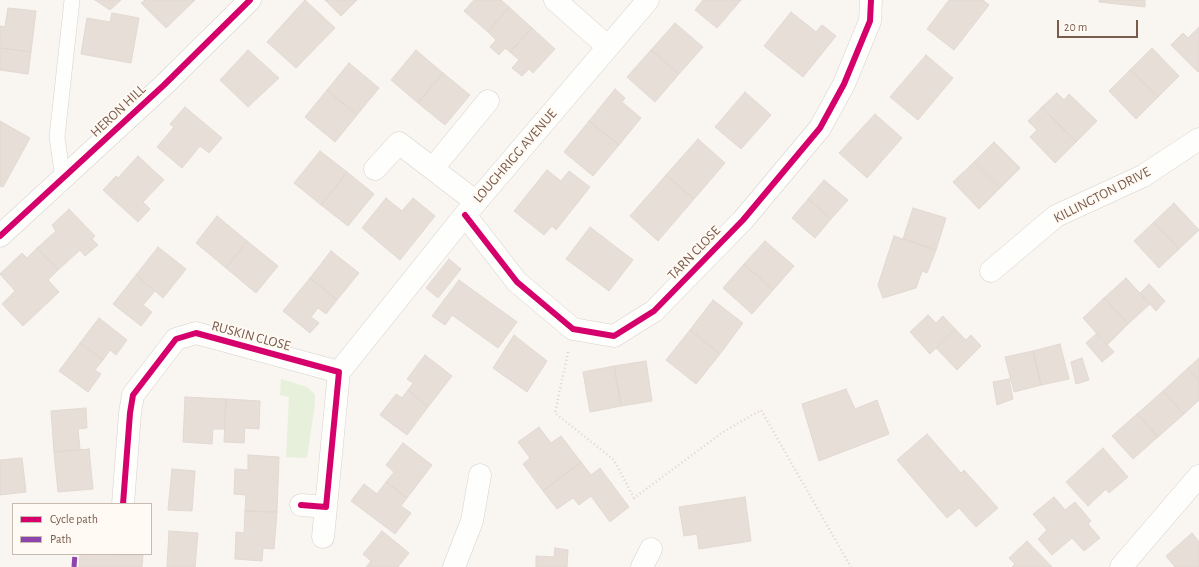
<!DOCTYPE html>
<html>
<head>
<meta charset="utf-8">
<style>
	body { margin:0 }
	#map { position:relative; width:1199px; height:567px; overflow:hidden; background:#f9f5f0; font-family:"Alegreya Sans",sans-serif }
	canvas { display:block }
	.legend { position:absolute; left:12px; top:503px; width:140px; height:52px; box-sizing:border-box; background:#fffaf3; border:1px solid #cabbb1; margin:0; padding:5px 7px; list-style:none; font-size:12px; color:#7a5c4d }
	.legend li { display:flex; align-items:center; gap:8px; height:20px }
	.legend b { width:20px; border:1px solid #cabbb1 }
	.scale { position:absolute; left:1057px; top:20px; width:81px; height:18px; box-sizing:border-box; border:2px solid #7a5c4d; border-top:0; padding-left:5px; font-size:12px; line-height:14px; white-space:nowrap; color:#7a5c4d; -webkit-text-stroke:3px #fffaf3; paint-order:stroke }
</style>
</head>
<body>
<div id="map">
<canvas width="1199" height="567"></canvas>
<ul class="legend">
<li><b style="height:5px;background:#d6006c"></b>Cycle path</li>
<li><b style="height:5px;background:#8e44ad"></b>Path</li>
</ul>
<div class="scale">20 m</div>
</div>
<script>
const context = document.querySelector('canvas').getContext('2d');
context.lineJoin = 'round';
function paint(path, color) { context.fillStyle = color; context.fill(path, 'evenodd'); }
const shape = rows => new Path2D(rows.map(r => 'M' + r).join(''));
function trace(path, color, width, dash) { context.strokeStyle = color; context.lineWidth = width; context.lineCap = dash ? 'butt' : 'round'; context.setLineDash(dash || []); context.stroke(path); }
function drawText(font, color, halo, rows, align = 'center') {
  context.font = font + ' "Alegreya Sans",sans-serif'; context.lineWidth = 4; context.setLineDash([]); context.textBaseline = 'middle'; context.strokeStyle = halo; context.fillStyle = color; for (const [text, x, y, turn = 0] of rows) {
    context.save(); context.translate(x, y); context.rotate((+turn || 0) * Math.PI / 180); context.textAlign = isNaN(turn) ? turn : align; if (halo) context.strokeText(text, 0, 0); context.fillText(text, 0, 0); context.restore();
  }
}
const green = shape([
	[281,379,307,387,315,394,315,404,307,458,286,457,289,397,280,395]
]);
const building = shape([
	[95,0,121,0,110,10,95,0],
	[145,0,195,0,166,28,141,3,145,0],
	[305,0,335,28,296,68,267,42,305,0],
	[325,0,357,0,341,16,325,0],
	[474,0,501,0,509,7,488,32,464,11,474,0],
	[703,0,741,0,717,28,695,10,703,0],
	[949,0,983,0,989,5,954,50,927,29,949,0],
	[1099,0,1145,0,1145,7,1099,2,1099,0],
	[509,7,532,28,510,52,505,48,499,55,490,47,496,40,488,32,509,7],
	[8,8,36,11,31,52,0,48,0,26,5,27,8,8],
	[791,12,816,32,822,25,836,36,803,77,764,46,791,12],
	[112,13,139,18,131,63,81,54,87,18,110,22,112,13],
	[675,23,703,47,679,74,651,50,675,23],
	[1199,27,1199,71,1198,72,1171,45,1183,33,1188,38,1199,27],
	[532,28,555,49,533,73,529,69,522,76,512,68,519,60,510,52,532,28],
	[0,48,31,52,28,74,0,70,0,48],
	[1152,48,1179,76,1158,97,1130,70,1152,48],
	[248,50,279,78,248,107,220,80,248,50],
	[416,50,443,73,418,103,391,80,416,50],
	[651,50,679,74,655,102,627,77,651,50],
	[926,55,953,78,918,120,890,97,926,55],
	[349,63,379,88,357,115,327,90,349,63],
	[1130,70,1158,97,1136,119,1109,91,1130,70],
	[443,73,470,95,445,125,418,103,443,73],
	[615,89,625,98,622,102,641,118,619,145,589,121,615,89],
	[327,90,357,115,335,142,305,117,327,90],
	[745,92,771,115,741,149,715,127,745,92],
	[1057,93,1064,100,1069,94,1097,121,1076,142,1042,107,1057,93],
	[185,107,222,138,209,153,200,146,182,168,157,147,174,127,170,124,185,107],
	[1042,107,1076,142,1055,163,1030,137,1037,130,1028,121,1042,107],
	[875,114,902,138,867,178,839,153,875,114],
	[0,121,30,138,3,187,0,186,0,121],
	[589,121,619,145,593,176,564,152,589,121],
	[698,139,725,163,694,199,666,175,698,139],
	[994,142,1020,168,1000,188,974,162,994,142],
	[320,151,347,172,321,205,294,183,320,151],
	[138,156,164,180,143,202,150,209,138,222,103,190,116,176,118,178,138,156],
	[974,162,1000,188,979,209,953,182,974,162],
	[547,170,561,181,569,171,590,187,556,230,552,226,544,235,514,211,547,170],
	[347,172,374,194,348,226,321,205,347,172],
	[666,175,694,199,658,241,630,216,666,175],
	[824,180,848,200,831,219,808,199,824,180],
	[386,198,402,211,413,198,435,216,400,260,362,228,386,198],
	[808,199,831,219,815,238,792,218,808,199],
	[1174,203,1199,230,1179,249,1154,222,1174,203],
	[913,208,946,218,936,250,903,239,913,208],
	[69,209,95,236,92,239,98,245,85,256,80,250,58,270,37,248,56,231,52,225,69,209],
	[217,216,247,241,226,268,196,243,217,216],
	[1154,222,1179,249,1159,268,1134,241,1154,222],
	[590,227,633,260,609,291,566,259,590,227],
	[894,236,936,250,927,273,922,271,916,288,883,298,878,285,894,236],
	[247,241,278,266,256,293,226,268,247,241],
	[765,241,794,266,773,290,744,264,765,241],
	[158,247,186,269,163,298,136,275,158,247],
	[37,248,58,270,48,280,59,292,23,326,2,304,15,291,0,274,22,253,27,258,37,248],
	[331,251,359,273,337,300,310,278,331,251],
	[449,259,461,269,438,298,426,288,449,259],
	[744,264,773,290,752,314,723,288,744,264],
	[136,275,155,291,143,305,152,312,141,326,113,304,136,275],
	[310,278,337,300,326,314,318,308,311,317,319,323,310,333,283,311,310,278],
	[1126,278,1150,304,1128,324,1104,298,1126,278],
	[459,280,517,322,498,348,452,315,445,325,432,316,459,280],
	[1149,284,1165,301,1156,311,1140,293,1149,284],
	[1104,298,1128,324,1107,345,1083,318,1104,298],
	[713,300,743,323,720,354,690,330,713,300],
	[928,315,936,323,943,316,955,329,930,354,910,332,928,315],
	[99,318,127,340,116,355,110,350,103,360,80,343,99,318],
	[955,329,966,340,971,335,981,346,957,370,936,348,955,329],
	[690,330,720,354,696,384,666,360,690,330],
	[1097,333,1114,352,1102,362,1086,343,1097,333],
	[514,335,547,361,527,392,493,368,514,335],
	[80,343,103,360,95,370,101,374,88,392,59,371,80,343],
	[1060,344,1069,379,1041,385,1033,351,1060,344],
	[1033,351,1041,385,1014,392,1005,357,1033,351],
	[425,355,452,376,428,407,408,390,413,383,407,379,425,355],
	[1082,358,1089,380,1076,384,1071,362,1082,358],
	[1199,358,1199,380,1188,368,1199,358],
	[646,361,652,401,621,406,614,366,646,361],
	[614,366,621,406,590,412,583,372,614,366],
	[1188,368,1199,380,1199,400,1184,414,1163,391,1188,368],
	[1009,379,1013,399,997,405,993,382,1009,379],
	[846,389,855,409,877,400,889,434,819,461,802,404,846,389],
	[408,390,428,407,407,435,380,415,396,394,402,398,408,390],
	[1163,391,1184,414,1158,437,1137,414,1163,391],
	[185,397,226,399,224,429,213,429,212,444,183,442,185,397],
	[226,399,260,401,259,429,245,428,244,443,224,442,226,399],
	[86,408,87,428,78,429,80,449,54,452,51,411,86,408],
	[1137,414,1158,437,1133,459,1112,436,1137,414],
	[539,427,551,443,561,436,581,462,543,491,523,464,530,458,518,442,539,427],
	[927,434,961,473,964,470,998,508,976,527,959,508,947,518,897,460,927,434],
	[403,443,432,465,407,498,386,482,394,472,386,465,403,443],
	[1103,448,1128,477,1109,493,1106,489,1088,506,1066,482,1103,448],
	[89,449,93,489,58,492,54,452,89,449],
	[248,455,279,457,277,512,245,511,246,495,234,494,235,469,248,470,248,455],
	[22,458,26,492,0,495,0,460,22,458],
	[581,462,591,475,600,468,629,507,610,522,591,496,579,505,573,498,557,509,543,491,581,462],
	[172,469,195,471,192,511,168,510,172,469],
	[386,482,407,498,401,506,411,513,395,534,351,501,364,484,377,494,386,482],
	[745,497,751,541,699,549,697,534,684,536,679,507,745,497],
	[1054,497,1065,510,1075,502,1091,521,1088,524,1100,538,1084,551,1072,538,1052,555,1038,539,1047,530,1033,514,1054,497],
	[245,511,277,512,274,549,263,548,262,561,235,559,236,532,244,533,245,511],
	[169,531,198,533,195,567,167,567,169,531],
	[382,531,409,553,398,567,366,567,371,561,363,554,382,531],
	[1192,533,1199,542,1199,567,1175,567,1166,556,1192,533],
	[1027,541,1052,567,1012,567,1015,564,1009,558,1027,541],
	[555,548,568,550,567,567,536,567,536,556,554,557,555,548],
	[80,554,143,555,142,567,79,567,80,554]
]);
const path = shape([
	[568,352,555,413,614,460,634,498,723,432,761,410,851,567]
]);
const lane = shape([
	[63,179,57,137,72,0]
]);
const street = shape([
	[555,0,608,47],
	[433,168,488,101],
	[375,169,399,143,476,202],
	[465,215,517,282,573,329,614,336,654,311,743,220,820,128,844,84,870,21,871,0],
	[0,236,164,85,250,0],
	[991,271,1056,216,1143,176,1199,139],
	[339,372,465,215,648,0],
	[123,504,130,413,133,395,176,339,196,333,339,372,326,507,301,505],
	[323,537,326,507],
	[454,567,472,521,480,475],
	[642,567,651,549],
	[1121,567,1199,476]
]);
const quiet = shape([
	[74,567,75,554]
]);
const cycleway = shape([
	[465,215,517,282,573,329,614,336,654,311,743,220,820,128,844,84,870,21,871,0],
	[0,236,164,85,250,0],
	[123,504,130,413,133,395,176,339,196,333,339,372,326,507,301,505]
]);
const streetNames = [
	["HERON HILL",118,111,-43],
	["LOUGHRIGG AVENUE",515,156,-49],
	["KILLINGTON DRIVE",1102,195,-27],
	["TARN CLOSE",694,253,-46],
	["RUSKIN CLOSE",251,336,15]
];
paint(green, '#e7f0db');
paint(building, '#e6ded7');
trace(building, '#e2d8d2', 1);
trace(lane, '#d7d1cb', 16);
trace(street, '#d7d1cb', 23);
trace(path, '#dcd5d0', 2.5, [1, 3]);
trace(lane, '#fefefd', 15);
trace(street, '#fefefd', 22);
trace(quiet, '#8e44ad', 5, [10, 5]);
trace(cycleway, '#d6006c', 6);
drawText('14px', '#7a5c4d', '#fffaf3', streetNames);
</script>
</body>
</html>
